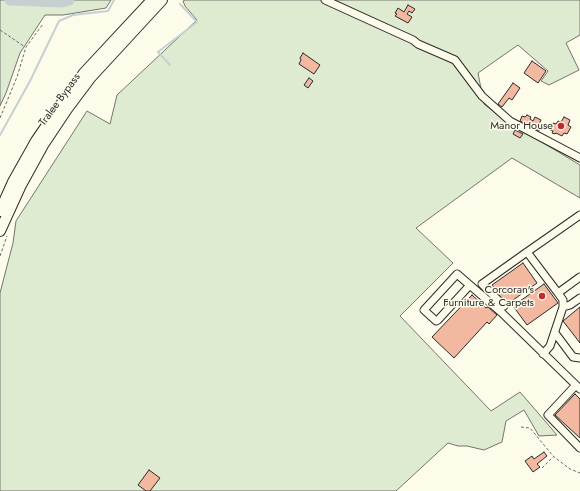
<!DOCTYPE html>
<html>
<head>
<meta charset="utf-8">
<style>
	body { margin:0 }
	canvas { display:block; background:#fdfbea }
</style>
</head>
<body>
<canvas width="580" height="491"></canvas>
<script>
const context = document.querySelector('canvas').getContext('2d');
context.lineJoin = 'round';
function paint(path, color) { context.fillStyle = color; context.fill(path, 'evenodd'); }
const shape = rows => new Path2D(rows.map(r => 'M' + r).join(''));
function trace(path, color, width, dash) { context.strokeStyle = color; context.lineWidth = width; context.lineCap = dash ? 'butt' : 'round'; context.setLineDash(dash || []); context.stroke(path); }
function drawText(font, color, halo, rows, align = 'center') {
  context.font = font + ' Jost,sans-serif'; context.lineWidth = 3; context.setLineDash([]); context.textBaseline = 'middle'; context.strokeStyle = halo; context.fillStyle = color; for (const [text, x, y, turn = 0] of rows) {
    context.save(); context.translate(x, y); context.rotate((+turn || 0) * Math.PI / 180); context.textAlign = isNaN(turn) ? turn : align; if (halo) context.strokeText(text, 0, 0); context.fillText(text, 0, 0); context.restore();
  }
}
const green = shape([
	[0,0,111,0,106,8,63,15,45,15,20,53,6,93,0,106,0,0],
	[185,0,580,0,580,35,566,43,579,70,549,85,541,81,548,71,518,45,478,73,484,104,502,118,580,165,580,198,512,158,416,228,453,263,400,316,491,411,520,392,557,435,539,436,524,410,506,421,502,442,484,450,467,446,458,446,448,443,396,491,0,491,0,293,13,243,16,221,87,111,110,124,117,95,197,20,185,6,183,1,185,0]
]);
const stream = shape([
	[170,65,158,52,197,22,180,4],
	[0,135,30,81,59,21,73,15,108,11,114,0]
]);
const river = shape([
	[10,0,62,2,69,0]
]);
const building = shape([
	[408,5,415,9,412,13,409,11,407,14,412,17,408,23,395,16,397,14,395,13,398,8,404,12,408,5],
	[303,53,320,65,314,74,299,64,301,60,300,58,303,53],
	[532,61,546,71,538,83,524,73,532,61],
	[309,78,313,81,308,88,304,85,309,78],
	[513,83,520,88,512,100,509,98,502,107,498,104,513,83],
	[527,115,531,117,530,119,533,121,535,117,541,120,539,124,542,126,539,131,520,121,522,116,525,117,527,115],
	[564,117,570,120,568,125,571,127,567,134,564,133,562,136,556,133,555,134,552,133,553,131,550,130,553,123,556,124,558,121,561,122,564,117],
	[515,130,523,134,520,138,513,134,515,130],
	[523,263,537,283,506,305,492,285,523,263],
	[544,284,558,303,527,325,513,306,544,284],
	[472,295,486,308,488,307,497,315,489,324,487,322,454,358,432,337,472,295],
	[580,307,580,343,563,321,580,307],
	[575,394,580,399,580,438,555,415,575,394],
	[544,452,547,456,537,464,540,467,533,472,525,461,532,456,534,459,544,452],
	[149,470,160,478,150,491,146,491,138,485,149,470]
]);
const path = shape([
	[0,30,25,47],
	[0,118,17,77,26,47,43,24],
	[0,256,7,236],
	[521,427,530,428,553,456,570,469,580,473],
	[542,468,553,457]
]);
const minor = shape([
	[325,0,413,40,418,44,455,60,482,96,510,121,580,158],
	[470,285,438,320,436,321,424,310,457,274,501,312,580,389],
	[558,293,527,252,580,215],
	[504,306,482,284,527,252],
	[563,307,570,305,580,298],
	[555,333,573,357,580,358],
	[543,354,550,346,563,307,563,300,558,293,580,277],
	[576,385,548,415,580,448]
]);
const highway = shape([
	[0,211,13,182,36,141,62,103,84,73,152,0],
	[0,231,21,185,43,145,67,109,91,77,162,0]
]);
const markers = [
	[561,126,4,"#c62828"],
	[542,296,4,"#c62828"]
];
const streetNames = [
	["Tralee Bypass",60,100,-54]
];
const poiNames = [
	["Manor House",553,126],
	["Corcoran's",534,290],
	["Furniture & Carpets",534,303]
];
paint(green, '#deebd1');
trace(green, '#74746e', 1);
trace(stream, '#c7d0d0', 2);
trace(river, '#c7d0d0', 11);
paint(building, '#f2b8a0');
trace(building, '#2b2b2b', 1);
trace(minor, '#2b2b2b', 9);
trace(highway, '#2b2b2b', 12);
trace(path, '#6a6964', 1, [3, 2]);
trace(minor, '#fdfbea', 7);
trace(highway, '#fdfbea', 10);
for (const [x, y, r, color] of markers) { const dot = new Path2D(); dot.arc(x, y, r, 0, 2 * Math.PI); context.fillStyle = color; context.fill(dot); trace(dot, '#fdfbea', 1.5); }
drawText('11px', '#2b2b2b', '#fdfbea', streetNames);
drawText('11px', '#2b2b2b', '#fdfbea', poiNames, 'right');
</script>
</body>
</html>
